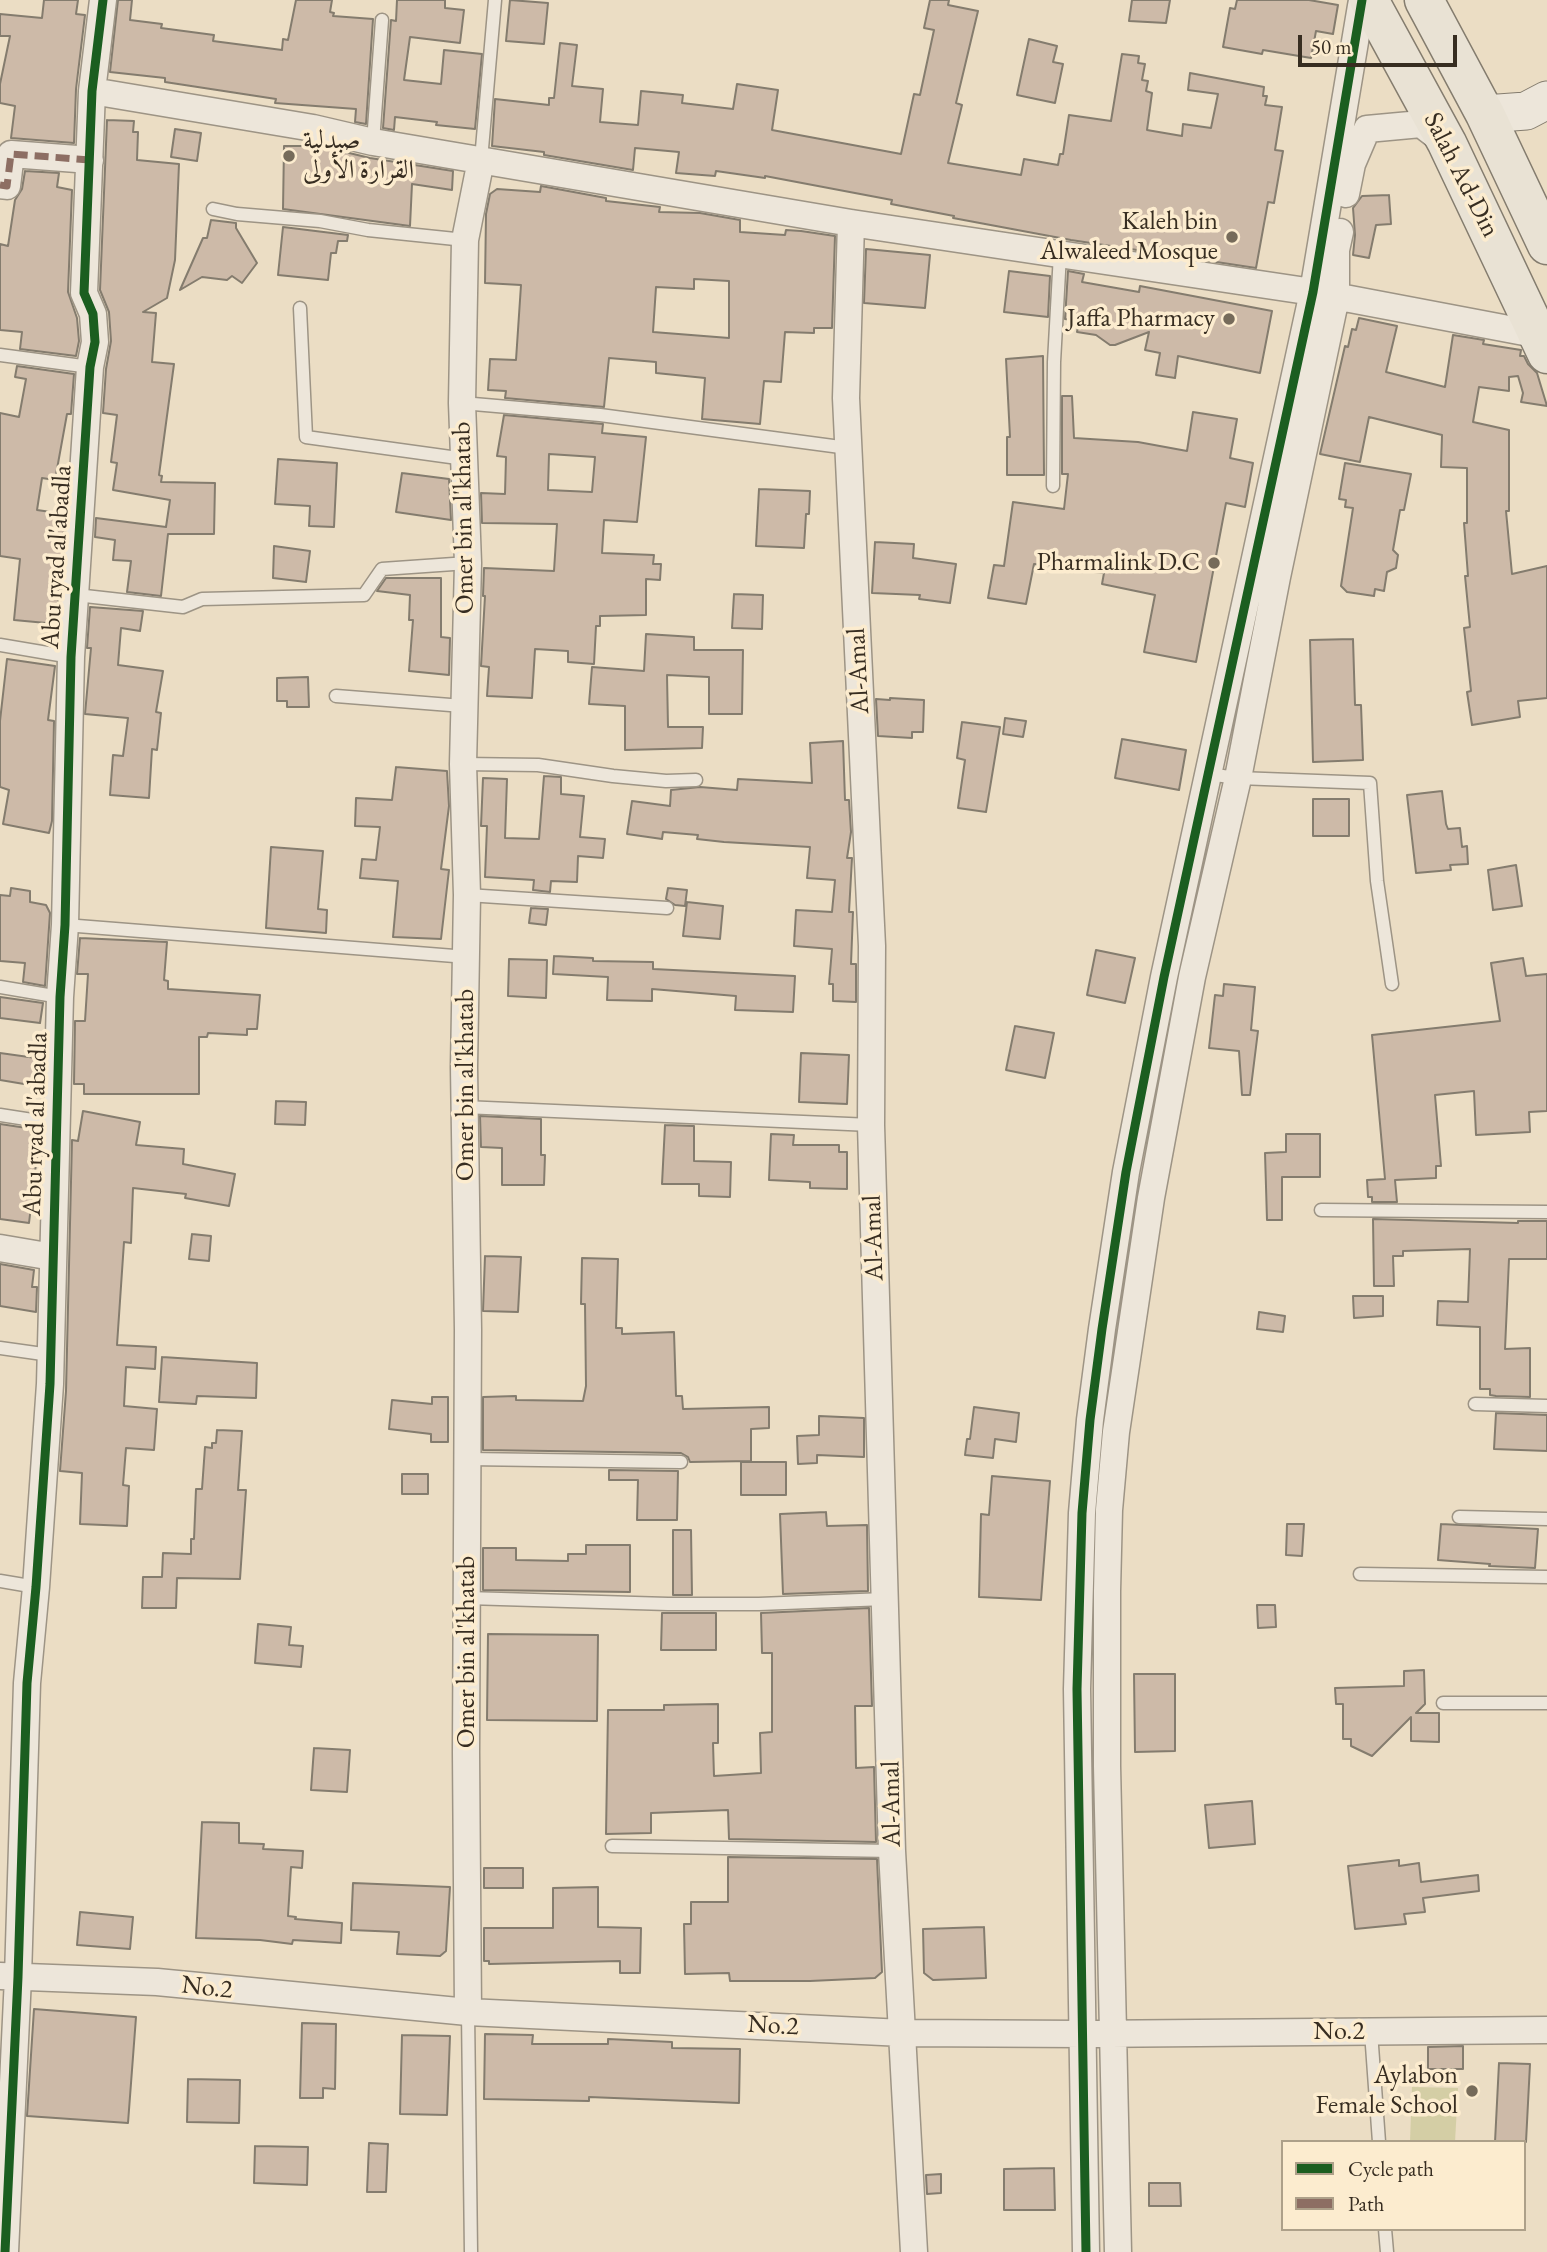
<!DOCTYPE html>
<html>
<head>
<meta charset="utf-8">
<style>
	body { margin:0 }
	#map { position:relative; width:1547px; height:2252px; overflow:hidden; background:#ebddc4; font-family:"EB Garamond",serif }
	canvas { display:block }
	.legend { position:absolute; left:1281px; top:2140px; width:245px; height:91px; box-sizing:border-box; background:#fceccf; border:2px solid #ada089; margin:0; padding:9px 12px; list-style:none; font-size:21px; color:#372d21 }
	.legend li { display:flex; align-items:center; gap:14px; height:35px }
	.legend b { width:35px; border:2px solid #ada089 }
	.scale { position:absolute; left:1298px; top:35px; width:159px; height:32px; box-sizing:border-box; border:4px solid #372d21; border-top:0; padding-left:9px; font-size:21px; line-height:24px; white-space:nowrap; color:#372d21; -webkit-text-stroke:5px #fceccf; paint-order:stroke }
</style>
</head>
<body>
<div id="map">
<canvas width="1547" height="2252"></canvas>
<ul class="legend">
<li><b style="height:9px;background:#1b5e20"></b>Cycle path</li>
<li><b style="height:9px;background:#8d6e63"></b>Path</li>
</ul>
<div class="scale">50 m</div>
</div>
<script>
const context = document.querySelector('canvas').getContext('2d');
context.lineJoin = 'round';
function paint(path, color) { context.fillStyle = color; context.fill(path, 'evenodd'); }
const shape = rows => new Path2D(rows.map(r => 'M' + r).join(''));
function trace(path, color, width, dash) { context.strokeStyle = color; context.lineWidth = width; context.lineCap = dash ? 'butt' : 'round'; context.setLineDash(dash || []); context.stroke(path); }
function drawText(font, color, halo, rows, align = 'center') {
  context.font = font + ' "EB Garamond",Amiri,serif'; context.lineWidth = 7; context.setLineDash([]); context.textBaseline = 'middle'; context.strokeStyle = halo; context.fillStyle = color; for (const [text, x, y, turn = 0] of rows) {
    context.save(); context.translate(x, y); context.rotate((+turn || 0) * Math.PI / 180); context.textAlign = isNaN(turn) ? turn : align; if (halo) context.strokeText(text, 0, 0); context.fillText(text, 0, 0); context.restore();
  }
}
const green = shape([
	[1412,2087,1458,2088,1455,2142,1410,2142]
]);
const building = shape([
	[44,0,78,0,76,14,85,15,76,89,74,143,11,138,15,106,0,103,0,84,10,36,0,36,0,14,42,18,44,0],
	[118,0,132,0,130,20,162,24,161,28,214,35,213,41,282,50,283,39,288,40,296,0,332,0,330,12,334,13,333,16,373,19,366,124,355,122,356,109,275,103,276,99,165,82,165,78,110,72,118,0],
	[397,0,445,0,445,8,464,10,460,43,410,37,404,80,441,84,444,50,482,54,475,129,436,125,437,122,395,117,394,130,383,128,391,20,396,21,397,0],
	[510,0,548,3,544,44,506,41,510,0],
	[930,0,949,0,948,5,978,11,956,103,962,105,948,163,1021,175,1024,159,1058,165,1060,154,1063,154,1069,115,1111,121,1122,54,1139,56,1138,63,1145,64,1142,80,1148,81,1146,91,1152,93,1147,130,1182,136,1183,124,1211,128,1218,94,1188,90,1190,73,1264,87,1263,96,1267,96,1265,105,1282,107,1275,150,1283,151,1274,203,1268,202,1256,268,1071,240,953,218,954,216,891,204,892,200,765,176,765,178,716,171,715,176,676,173,679,152,635,148,633,170,544,155,544,152,492,146,495,99,549,105,549,98,554,98,560,43,577,45,572,86,603,89,600,122,638,125,641,91,683,95,682,103,733,109,737,84,778,90,772,130,901,154,914,94,920,95,934,30,924,28,930,0],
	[1132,0,1170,0,1166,23,1129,21,1132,0],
	[1237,0,1309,0,1338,5,1333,34,1316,31,1311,58,1263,50,1262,54,1223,47,1230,8,1235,9,1237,0],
	[1029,39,1057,46,1053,62,1063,64,1055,103,1017,95,1029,39],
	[107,120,134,121,133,132,138,132,137,160,179,164,175,260,167,298,143,312,156,313,152,362,174,364,159,475,162,476,161,482,215,483,214,534,168,534,161,596,127,592,131,561,113,560,115,540,95,537,96,518,166,527,170,500,113,490,117,463,111,462,117,415,103,413,106,369,111,341,109,312,100,290,107,120],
	[175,129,201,133,197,161,171,157,175,129],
	[284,146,320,146,370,158,453,171,452,190,412,184,410,226,283,209,284,146],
	[25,171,59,173,57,187,72,190,68,292,77,318,79,341,76,356,20,349,22,332,0,330,0,244,8,246,15,200,22,189,25,171],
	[541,186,606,198,606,201,660,207,659,212,700,213,740,220,740,232,785,235,786,230,801,231,835,236,832,328,814,328,814,333,785,332,781,382,764,381,760,424,702,419,705,378,656,373,656,362,609,358,604,407,505,398,506,391,488,390,490,359,516,360,521,285,485,283,486,214,490,194,497,189,540,192,541,186],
	[694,279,729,281,729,338,653,332,656,287,694,289,694,279],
	[1389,195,1391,224,1376,225,1369,258,1353,255,1355,235,1353,208,1362,196,1389,195],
	[211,220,236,223,236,228,257,263,242,283,232,276,227,280,202,277,180,290,203,238,207,238,211,220],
	[283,227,348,235,347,241,338,241,336,253,331,253,328,280,278,275,283,227],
	[866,249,930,255,925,308,864,303,866,249],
	[1009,271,1050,276,1048,317,1004,312,1009,271],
	[1068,271,1084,274,1082,282,1139,292,1140,286,1272,311,1260,373,1178,356,1175,378,1156,375,1160,353,1145,350,1149,332,1115,345,1110,345,1096,335,1077,332,1079,321,1065,319,1068,271],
	[1359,318,1397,326,1386,372,1445,387,1453,335,1484,340,1483,344,1521,350,1520,356,1524,356,1528,364,1537,373,1547,406,1521,402,1523,393,1518,376,1509,377,1509,391,1479,387,1473,422,1509,430,1509,511,1506,511,1512,574,1547,566,1547,698,1518,701,1520,717,1472,725,1467,692,1471,691,1464,628,1470,627,1465,576,1468,576,1464,523,1467,523,1467,468,1441,467,1442,435,1369,417,1360,462,1320,454,1345,346,1348,347,1352,329,1356,330,1359,318],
	[1043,356,1044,475,1007,475,1007,437,1010,437,1006,359,1043,356],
	[17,366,74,374,71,414,67,414,55,480,42,478,37,510,65,514,57,624,14,620,20,559,0,556,0,413,19,417,26,379,15,377,17,366],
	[1062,396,1072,396,1074,438,1138,442,1187,451,1193,412,1237,419,1230,458,1253,463,1245,507,1226,503,1196,662,1144,652,1155,595,1102,584,1104,573,1073,570,1074,567,1034,564,1026,604,988,598,994,565,1004,566,1013,502,1064,509,1068,474,1062,474,1062,396],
	[504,415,603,424,602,433,646,437,637,522,604,520,602,553,654,555,653,564,661,564,660,580,646,579,646,615,600,616,600,626,596,626,594,664,568,662,568,651,535,649,532,698,487,696,489,667,481,666,485,596,483,596,484,568,554,571,557,524,482,523,481,493,505,494,506,457,497,456,504,415],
	[549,454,595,457,592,492,548,490,549,454],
	[278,459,337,463,334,527,309,526,310,506,275,504,278,459],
	[1345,463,1411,474,1404,510,1400,510,1393,550,1398,555,1396,568,1387,572,1384,591,1375,589,1374,596,1347,592,1341,586,1353,508,1345,507,1346,500,1339,499,1345,463],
	[402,473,449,479,451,520,396,512,402,473],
	[759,489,810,491,809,514,806,514,804,548,756,546,759,489],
	[875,542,914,544,913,558,956,564,950,603,919,599,920,595,872,593,875,542],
	[274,546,310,551,306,582,273,578,274,546],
	[386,578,441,578,441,637,450,638,449,675,409,671,413,620,409,620,410,595,377,591,386,578],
	[734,594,763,595,762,629,732,628,734,594],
	[90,607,143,611,140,631,121,628,118,665,163,671,156,712,161,713,157,750,152,749,149,798,110,795,113,755,123,756,128,718,85,714,91,648,87,648,90,607],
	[646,634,694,637,694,650,743,650,742,714,709,714,709,677,667,675,668,727,703,727,702,748,625,750,625,706,589,704,592,667,644,671,646,634],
	[1353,639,1355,705,1361,705,1363,760,1313,762,1310,640,1353,639],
	[7,659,55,666,48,720,54,721,52,821,49,833,3,824,9,790,0,787,0,721,7,659],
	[308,677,309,707,287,707,287,701,277,701,277,678,308,677],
	[890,698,924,700,923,732,912,732,912,738,878,736,876,699,890,700,890,698],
	[1005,718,1026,721,1023,737,1003,734,1005,718],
	[962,722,1000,727,986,812,958,808,965,760,957,758,962,722],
	[1122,739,1186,750,1179,790,1115,778,1122,739],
	[843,741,845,800,849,800,851,832,847,858,852,858,849,912,853,912,851,964,856,964,856,1002,833,1001,833,984,829,984,832,949,794,946,796,910,832,912,835,880,807,878,810,847,724,842,697,839,698,835,663,832,662,839,627,834,632,801,670,806,671,790,700,787,737,790,738,779,812,783,810,743,843,741],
	[396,767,447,771,449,806,441,869,449,870,441,939,393,937,398,881,360,878,362,859,376,860,380,827,355,826,356,798,392,800,396,767],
	[544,776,561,777,561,794,584,796,580,837,605,839,603,858,578,856,577,882,551,881,550,892,533,890,534,880,485,877,487,826,481,826,483,778,507,779,505,838,539,839,544,776],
	[1442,791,1446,824,1448,829,1460,828,1462,847,1467,846,1468,864,1450,865,1451,870,1416,873,1407,795,1442,791],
	[1313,799,1349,799,1349,836,1313,836,1313,799],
	[271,847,323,851,318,909,327,910,326,933,266,928,271,847],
	[1516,865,1522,906,1493,910,1488,870,1516,865],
	[11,888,30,891,30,902,46,905,50,913,45,986,23,982,25,963,0,961,0,895,10,896,11,888],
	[668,888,687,890,685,906,675,905,666,899,668,888],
	[687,902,723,906,720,939,683,936,687,902],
	[531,908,548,909,546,925,529,923,531,908],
	[80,938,167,942,164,980,168,981,168,989,260,995,257,1029,247,1029,247,1035,208,1033,207,1037,199,1037,199,1094,84,1094,84,1084,74,1084,75,1021,85,1021,88,974,77,974,80,938],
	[1096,950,1135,958,1125,1003,1087,995,1096,950],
	[554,956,593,958,593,961,653,962,653,969,795,976,793,1012,735,1010,736,996,652,989,652,1001,607,1000,608,977,553,974,554,956],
	[1523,958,1526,976,1547,974,1547,1111,1529,1112,1530,1132,1476,1135,1474,1091,1435,1095,1441,1166,1436,1166,1436,1178,1395,1180,1397,1202,1372,1202,1372,1197,1368,1197,1367,1180,1385,1179,1372,1035,1500,1021,1491,963,1523,958],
	[509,959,547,960,546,998,508,996,509,959],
	[1224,984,1255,987,1251,1030,1258,1031,1250,1095,1242,1095,1239,1051,1209,1048,1215,995,1223,996,1224,984],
	[0,997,43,1003,40,1023,0,1018,0,997],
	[1015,1026,1054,1033,1045,1078,1006,1070,1015,1026],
	[0,1053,43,1059,42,1087,0,1080,0,1053],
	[801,1053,849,1055,847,1104,799,1102,801,1053],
	[276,1101,306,1102,305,1125,275,1124,276,1101],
	[83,1111,140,1122,136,1145,184,1149,183,1164,235,1174,229,1206,185,1198,186,1194,133,1188,131,1243,124,1242,117,1345,156,1347,155,1369,126,1367,124,1406,157,1409,154,1450,126,1448,123,1485,129,1486,127,1526,80,1524,82,1473,60,1471,66,1391,72,1140,78,1141,83,1111],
	[480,1116,541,1119,541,1155,545,1155,544,1185,502,1185,502,1148,481,1147,480,1116],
	[0,1124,40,1130,29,1223,0,1219,0,1124],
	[665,1125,694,1126,694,1161,731,1162,730,1197,699,1196,699,1184,662,1184,665,1125],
	[771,1134,794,1135,793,1145,839,1145,839,1152,847,1152,847,1189,810,1188,810,1182,769,1180,771,1134],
	[1286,1134,1320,1134,1320,1177,1282,1177,1282,1220,1267,1220,1265,1153,1286,1152,1286,1134],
	[1373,1219,1518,1223,1518,1221,1547,1221,1547,1259,1509,1259,1505,1349,1530,1348,1530,1397,1496,1396,1490,1395,1490,1389,1480,1389,1480,1327,1437,1325,1438,1301,1468,1302,1470,1249,1403,1251,1403,1256,1393,1256,1394,1286,1374,1286,1373,1219],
	[192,1234,211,1236,209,1261,189,1259,192,1234],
	[485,1256,521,1257,518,1312,483,1311,485,1256],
	[582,1258,618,1259,616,1328,622,1328,622,1334,674,1332,676,1396,682,1396,683,1409,769,1407,769,1428,751,1429,751,1461,690,1462,688,1457,681,1453,483,1450,483,1397,516,1396,516,1400,583,1401,586,1386,585,1304,581,1304,582,1258],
	[0,1264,34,1270,32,1287,37,1287,36,1312,0,1306,0,1264],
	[1353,1296,1383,1296,1383,1316,1354,1318,1353,1296],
	[1259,1312,1285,1316,1283,1332,1257,1329,1259,1312],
	[162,1357,257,1363,256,1398,197,1396,196,1404,159,1402,162,1357],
	[432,1397,448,1397,448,1442,431,1442,431,1434,389,1429,392,1400,432,1404,432,1397],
	[974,1407,1019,1413,1016,1442,995,1439,993,1458,965,1455,967,1439,970,1439,974,1407],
	[1496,1413,1547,1415,1547,1451,1494,1449,1496,1413],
	[819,1416,864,1418,864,1457,817,1455,817,1463,798,1464,797,1436,819,1435,819,1416],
	[217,1430,242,1431,238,1490,246,1490,240,1579,177,1578,176,1608,142,1608,143,1577,162,1577,163,1553,191,1554,191,1539,194,1539,196,1489,202,1489,205,1447,212,1448,212,1443,216,1443,217,1430],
	[741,1462,786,1462,786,1495,741,1495,741,1462],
	[609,1470,678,1471,677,1520,637,1520,638,1480,609,1480,609,1470],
	[402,1474,428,1474,428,1494,402,1494,402,1474],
	[992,1476,1050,1481,1041,1600,979,1597,981,1514,989,1515,992,1476],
	[826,1512,827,1526,867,1525,868,1591,783,1594,780,1514,826,1512],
	[1287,1524,1304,1524,1302,1556,1286,1555,1287,1524],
	[1441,1524,1538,1529,1535,1568,1489,1566,1490,1564,1438,1560,1441,1524],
	[673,1530,691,1530,692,1595,673,1595,673,1530],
	[586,1545,630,1545,630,1592,483,1590,483,1548,516,1548,516,1560,568,1561,568,1554,586,1554,586,1545],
	[1257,1605,1275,1605,1276,1627,1258,1628,1257,1605],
	[869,1608,872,1706,855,1706,856,1768,874,1767,876,1842,729,1839,728,1810,651,1813,651,1833,606,1834,608,1710,664,1710,664,1705,718,1704,718,1743,713,1743,714,1776,761,1773,760,1733,772,1732,772,1653,762,1653,761,1613,869,1608],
	[662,1613,716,1613,716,1650,661,1650,662,1613],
	[258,1624,291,1627,289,1645,303,1646,301,1667,255,1663,258,1624],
	[488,1634,598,1635,597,1721,487,1720,488,1634],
	[1424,1670,1425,1704,1416,1713,1439,1713,1439,1742,1411,1741,1411,1717,1372,1756,1351,1746,1351,1739,1343,1739,1343,1704,1336,1704,1335,1688,1404,1686,1404,1671,1424,1670],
	[1134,1674,1175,1674,1175,1751,1135,1752,1134,1674],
	[314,1748,350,1750,347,1792,311,1790,314,1748],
	[1252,1801,1255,1844,1209,1848,1205,1805,1252,1801],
	[202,1822,239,1823,239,1843,264,1844,263,1849,303,1851,302,1868,291,1867,288,1916,296,1917,295,1919,342,1923,341,1943,293,1940,292,1944,260,1940,196,1938,202,1822],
	[728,1857,877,1859,882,1972,875,1978,810,1981,730,1981,729,1973,685,1974,684,1924,691,1924,691,1902,728,1902,728,1857],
	[1399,1860,1399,1866,1419,1863,1421,1882,1478,1875,1479,1891,1423,1898,1425,1912,1404,1914,1406,1924,1355,1929,1348,1866,1399,1860],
	[484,1868,523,1868,523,1888,484,1888,484,1868],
	[353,1883,450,1887,446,1951,440,1956,397,1954,399,1932,351,1930,353,1883],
	[598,1887,598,1927,641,1928,640,1973,620,1973,620,1961,489,1964,489,1961,484,1961,484,1928,553,1928,553,1888,598,1887],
	[80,1912,133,1917,130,1949,77,1945,80,1912],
	[984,1927,986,1978,933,1980,924,1973,923,1929,984,1927],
	[34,2009,136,2017,128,2123,27,2116,34,2009],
	[302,2023,336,2024,335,2089,323,2088,323,2098,300,2098,302,2023],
	[485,2034,533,2035,532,2044,608,2044,608,2039,672,2042,672,2048,740,2049,739,2103,589,2097,589,2101,484,2099,485,2034],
	[402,2035,450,2036,447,2115,400,2114,402,2035],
	[1463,2046,1463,2069,1428,2069,1428,2047,1463,2046],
	[1499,2063,1530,2064,1526,2142,1495,2142,1499,2063],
	[188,2079,240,2080,239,2123,187,2122,188,2079],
	[369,2143,388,2144,386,2192,367,2192,369,2143],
	[255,2146,308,2147,307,2185,254,2183,255,2146],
	[1054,2168,1055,2210,1004,2210,1004,2169,1054,2168],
	[941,2174,941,2193,927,2194,926,2175,941,2174],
	[1149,2183,1180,2183,1181,2206,1149,2206,1149,2183]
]);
const service = shape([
	[373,142,382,20],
	[481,160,495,0],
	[213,209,237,214,320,221,368,230,465,240],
	[300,308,306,437,465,459],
	[0,355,90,367],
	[462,403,600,415,848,448],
	[1053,486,1054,362,1060,254],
	[76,595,183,607,202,599,364,595,382,569,468,563],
	[0,645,71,657],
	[336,696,463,706],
	[463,764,538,765,613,776,666,781,696,780],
	[1207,774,1238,778,1370,783,1377,881,1392,984],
	[467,895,667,908],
	[65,925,467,957],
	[0,987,60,997],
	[464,1107,871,1125],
	[0,1115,58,1124],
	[1321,1210,1547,1212],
	[0,1348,50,1355],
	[1475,1404,1547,1406],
	[468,1459,681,1462],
	[1459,1517,1547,1519],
	[1360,1574,1547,1577],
	[0,1581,36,1587],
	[467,1598,668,1604,759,1604,885,1599],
	[1443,1703,1547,1703],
	[612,1846,892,1851],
	[468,2012,471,2252],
	[1371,2032,1379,2142],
	[1385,2229,1387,2252]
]);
const minor = shape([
	[92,91,313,128,373,142,851,223,1313,292,1540,335],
	[0,185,7,186,11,154,90,160],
	[1346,194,1352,164,1367,129,1421,124,1443,141],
	[851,223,846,398,872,946,871,1125,892,1851,914,2252],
	[0,1248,53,1257],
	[0,1976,157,1982,468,2012,903,2033,1082,2034,1547,2030],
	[468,2012,466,1752,468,1330,464,1067,467,895,463,764,468,563,462,403,465,240,481,160],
	[5,2252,18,1977,27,1683,36,1587,50,1384,60,997,65,925,71,657,90,367,95,342,93,314,84,293,92,91,103,0],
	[1086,2252,1077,1689,1082,1513,1090,1420,1102,1329,1126,1172,1164,977,1313,292,1362,0],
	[1118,2252,1107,1766,1107,1591,1109,1510,1116,1432,1151,1198,1192,977,1238,778,1277,577,1336,297,1336,250,1340,232]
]);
const secondary = shape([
	[1485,114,1526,111,1547,100]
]);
const trunk = shape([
	[1369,0,1447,143,1547,354],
	[1424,0,1485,114,1547,245]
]);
const quiet = shape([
	[0,185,7,186,11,154,90,160]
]);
const cycleway = shape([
	[5,2252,18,1977,27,1683,36,1587,50,1384,60,997,65,925,71,657,90,367,95,342,93,314,84,293,92,91,103,0],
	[1086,2252,1077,1689,1082,1513,1090,1420,1102,1329,1126,1172,1164,977,1313,292,1362,0]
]);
const markers = [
	[289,156,7,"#766b5a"],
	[1232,237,7,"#766b5a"],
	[1229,319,7,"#766b5a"],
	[1214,563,7,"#766b5a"],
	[1472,2091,7,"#766b5a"]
];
const poiNames = [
	["صيدلية",303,141,"left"],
	["القرارة الأولى",303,171,"left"],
	["Kaleh bin",1218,222],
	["Alwaleed Mosque",1218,252],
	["Jaffa Pharmacy",1215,319],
	["Pharmalink D.C",1200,563],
	["Aylabon",1458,2076],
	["Female School",1458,2106]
];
const streetNames = [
	["Salah Ad-Din",1461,175,63],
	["Omer bin al'khatab",464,518,-91],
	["Abu ryad al'abadla",57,557,-86],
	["Al-Amal",859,671,-93],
	["Omer bin al'khatab",466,1085,-90],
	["Abu ryad al'abadla",36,1124,-88],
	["Al-Amal",874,1238,-92],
	["Omer bin al'khatab",467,1652,-90],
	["Al-Amal",892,1804,-91],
	["No.2",207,1988,6],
	["No.2",773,2026,3],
	["No.2",1339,2032]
];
paint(green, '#d4cea5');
paint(building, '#cdbaa8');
trace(building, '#847c6e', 2);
trace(service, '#9d9485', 15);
trace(minor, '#9d9485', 29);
trace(secondary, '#847c6e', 39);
trace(trunk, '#847c6e', 41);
trace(service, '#ede6da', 12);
trace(minor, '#ede6da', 26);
trace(secondary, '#ede6da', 37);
trace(trunk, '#e9e2d4', 38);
trace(quiet, '#8d6e63', 7, [14, 7]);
trace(cycleway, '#1b5e20', 9);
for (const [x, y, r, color] of markers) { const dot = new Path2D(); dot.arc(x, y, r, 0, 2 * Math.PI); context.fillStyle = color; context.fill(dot); trace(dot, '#fceccf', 2.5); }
drawText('26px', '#372d21', '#fceccf', poiNames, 'right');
drawText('26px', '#372d21', '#fceccf', streetNames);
</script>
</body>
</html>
